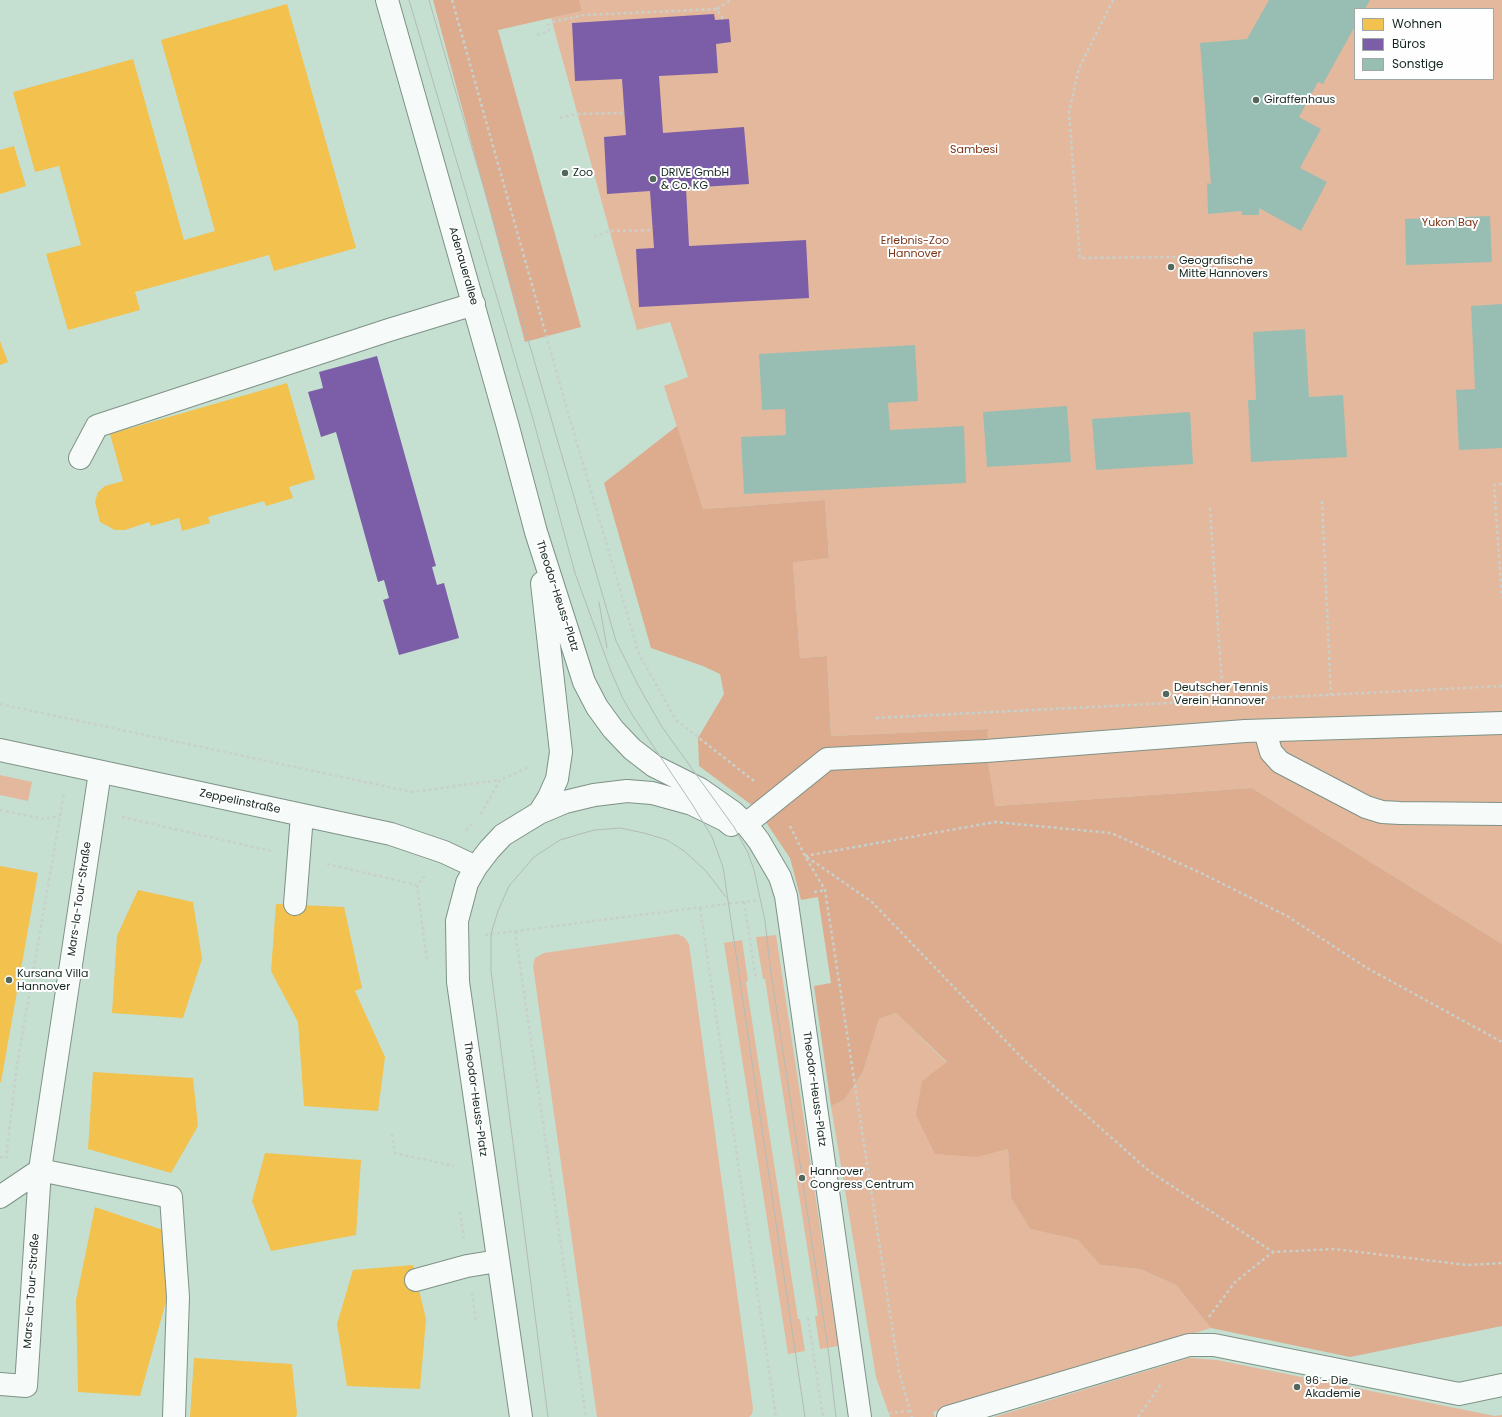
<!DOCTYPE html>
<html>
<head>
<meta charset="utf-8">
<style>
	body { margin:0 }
	#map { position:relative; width:1502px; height:1417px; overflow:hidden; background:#c5e0d1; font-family:Poppins,sans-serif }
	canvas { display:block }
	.legend { position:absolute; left:1354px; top:8px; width:140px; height:72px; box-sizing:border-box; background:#fefefe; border:1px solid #a0a8a4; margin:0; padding:5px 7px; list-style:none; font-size:12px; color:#14271e }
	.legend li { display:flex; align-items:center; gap:8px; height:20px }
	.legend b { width:20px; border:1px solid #a0a8a4 }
</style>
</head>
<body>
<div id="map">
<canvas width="1502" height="1417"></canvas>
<ul class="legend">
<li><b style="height:11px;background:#f2c14e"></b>Wohnen</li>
<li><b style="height:11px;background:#7b5ea7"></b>Büros</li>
<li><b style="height:11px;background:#98beb4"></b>Sonstige</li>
</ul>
</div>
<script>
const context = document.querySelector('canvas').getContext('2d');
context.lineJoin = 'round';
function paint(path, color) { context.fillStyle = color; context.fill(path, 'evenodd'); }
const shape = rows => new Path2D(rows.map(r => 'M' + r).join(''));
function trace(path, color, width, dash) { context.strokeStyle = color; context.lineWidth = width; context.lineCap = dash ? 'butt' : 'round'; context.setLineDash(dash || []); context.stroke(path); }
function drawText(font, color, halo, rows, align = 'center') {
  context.font = font + ' Poppins,sans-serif'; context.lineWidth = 4; context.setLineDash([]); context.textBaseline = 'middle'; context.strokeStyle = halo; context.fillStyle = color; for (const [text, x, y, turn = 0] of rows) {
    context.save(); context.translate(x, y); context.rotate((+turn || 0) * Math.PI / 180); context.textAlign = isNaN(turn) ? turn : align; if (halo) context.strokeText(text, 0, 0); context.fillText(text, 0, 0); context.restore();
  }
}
const green = shape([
	[579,0,1502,0,1502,944,1252,788,994,806,986,751,987,729,831,736,827,656,800,658,793,561,829,558,825,500,703,509,664,386,688,377,670,322,637,330,551,18,582,11],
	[1355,9,1493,9,1493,79,1355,79],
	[0,775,32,782,28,801,0,795],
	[677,934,684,937,689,944,753,1408,752,1414,749,1417,597,1417,533,966,535,958,544,953],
	[776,935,838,1346,820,1349,815,1316,818,1316,765,979,763,979,756,937],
	[742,940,748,981,746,982,798,1319,800,1319,805,1351,788,1354,724,943],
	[896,1013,947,1063,922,1081,978,1157,1008,1149,1011,1198,1030,1229,1078,1240,1100,1265,1140,1269,1176,1285,1211,1328,933,1412,935,1417,890,1417,876,1377,831,1106,844,1100,863,1072,879,1019],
	[1189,1358,1217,1360,1495,1416,1502,1415,1502,1417,994,1417]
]);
const forest = shape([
	[433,0,579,0,582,11,498,30,581,327,525,342],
	[677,426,703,509,825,500,829,558,793,562,800,658,827,656,831,736,988,729,986,751,995,806,1252,788,1502,944,1502,1326,1350,1357,1211,1328,1176,1285,1140,1269,1100,1265,1078,1240,1030,1229,1011,1198,1008,1149,978,1157,935,1154,916,1115,922,1081,947,1062,896,1013,879,1019,863,1072,844,1100,831,1106,814,986,831,983,818,897,801,900,790,858,757,809,699,766,698,738,724,694,720,674,703,666,651,648,604,483]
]);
const homes = shape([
	[287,4,356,248,274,271,269,255,135,292,140,310,68,330,46,254,81,245,59,166,35,172,13,92,133,59,184,240,215,231,161,40],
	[14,146,26,186,0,194,0,150],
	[0,341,8,362,0,365],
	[287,383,315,479,289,487,293,498,266,506,264,501,208,517,210,523,182,531,179,518,151,526,149,522,125,530,115,530,100,522,95,502,98,492,105,486,123,481,110,434],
	[0,866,38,873,1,1082,0,1082],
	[138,890,193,902,202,959,183,1018,112,1013,117,936],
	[276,904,344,907,362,988,355,991,385,1057,378,1111,304,1106,298,1022,271,971],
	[93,1072,193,1078,198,1126,171,1173,88,1149],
	[265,1153,361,1160,356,1235,271,1251,252,1201],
	[95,1207,163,1230,168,1294,140,1396,78,1392,76,1300],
	[413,1265,426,1319,420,1389,347,1386,337,1324,353,1270],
	[194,1358,292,1364,297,1414,296,1417,190,1417]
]);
const offices = shape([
	[714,14,715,20,729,19,731,42,716,44,718,73,659,76,663,133,744,127,749,184,686,188,689,246,806,240,809,298,639,307,636,249,654,248,650,191,607,194,604,137,626,135,622,79,575,81,572,23],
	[377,356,436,566,432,567,437,585,444,583,459,638,399,655,383,600,389,598,384,580,378,582,336,432,321,437,308,392,323,388,319,372]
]);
const building = shape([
	[1269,0,1370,0,1365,9,1355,9,1355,26,1323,84,1318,82,1299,117,1321,129,1300,168,1327,182,1301,231,1259,208,1259,215,1242,215,1242,211,1208,214,1207,183,1211,184,1200,43,1247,39],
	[1490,216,1492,262,1406,265,1405,219],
	[1502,304,1502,448,1459,450,1456,390,1475,389,1471,306],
	[1305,329,1309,397,1343,395,1347,457,1251,462,1248,400,1256,400,1253,332],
	[915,345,918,401,888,403,890,430,964,426,966,483,744,494,741,437,786,435,785,409,762,410,759,354],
	[1067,406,1071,462,987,467,983,412],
	[1190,412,1193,464,1096,470,1092,419]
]);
const path = shape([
	[452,0,566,406,639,654,676,720,754,781],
	[1113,0,1079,68,1069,112,1080,258,1184,257],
	[717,9,731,0],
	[537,35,549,31,548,25,552,22,584,15,717,9,723,19],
	[560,118,576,114,624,113],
	[594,237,610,231,653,230],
	[1502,484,1494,485,1502,598],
	[1322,501,1331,695],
	[1210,508,1223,700],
	[0,704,412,792,500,780],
	[876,718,1502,686],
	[0,810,43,819,60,816],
	[481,814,500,780,529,767],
	[122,817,271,851],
	[790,826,805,856,825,890,899,1372,912,1417],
	[466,830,475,821],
	[805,856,995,822,1111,833,1201,873,1287,916,1367,968,1502,1042],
	[807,857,872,902,1024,1060,1149,1171,1273,1252,1334,1249,1467,1265,1502,1263],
	[327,864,417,885],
	[425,876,417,885,427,961],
	[814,892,825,890],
	[744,902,756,980],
	[700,908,776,1417],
	[515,931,586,1417],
	[485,935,757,900],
	[392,1134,395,1153,454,1166],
	[0,1157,6,1157],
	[8,1158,6,1157,17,1065,64,793],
	[460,1212,464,1239],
	[472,1293,476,1322],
	[1209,1317,1235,1282,1273,1252],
	[808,1318,823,1417],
	[889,1413,910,1411],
	[1138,1417,1161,1384]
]);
const minor = shape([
	[387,0,508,427,536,532,584,682,597,707,613,729,632,749,654,766,700,789,733,812,746,824,759,841,780,877,786,896,860,1417],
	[80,458,97,426,389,330,474,304],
	[1265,731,1271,752,1280,762,1366,807,1382,812,1400,813,1502,814],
	[0,750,391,834,444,852,476,867],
	[539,813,549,797,557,779,561,752,542,583],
	[746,824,827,759,986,751,1245,731,1502,723],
	[295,904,302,815],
	[40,1170,171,1197,178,1297,174,1417],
	[0,1197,40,1170],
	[416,1280,467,1266,498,1261],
	[0,1384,26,1386,40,1170,100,772],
	[521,1417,458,982,457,921,467,883,476,867,489,850,503,835,539,813,565,802,594,795,627,791,652,793,692,804,725,820,731,825],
	[948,1417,1189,1345,1214,1345,1459,1394,1502,1385]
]);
const tram = shape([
	[409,0,533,419,575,573,610,669,623,699,635,719,692,804,712,837,723,867,805,1417],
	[429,0,616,641,638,685,662,727,734,827,748,853,754,870,765,921,770,966,828,1348,836,1417],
	[599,602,607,648],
	[548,1417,491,971,491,934,498,911,509,886,534,857,560,840,594,830,620,828,644,833,667,840,684,851,705,870,726,897]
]);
const markers = [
	[1256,100,4,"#52685d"],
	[565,173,4,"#52685d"],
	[653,179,4,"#52685d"],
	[1171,267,4,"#52685d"],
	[1166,694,4,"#52685d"],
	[9,980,4,"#52685d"],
	[802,1178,4,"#52685d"],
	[1297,1387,4,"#52685d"]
];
const poiNames = [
	["Giraffenhaus",1264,100],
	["Zoo",573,173],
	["DRIVE GmbH",661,173],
	["& Co. KG",661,186],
	["Geografische",1179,261],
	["Mitte Hannovers",1179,274],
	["Deutscher Tennis",1174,688],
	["Verein Hannover",1174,701],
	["Kursana Villa",17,974],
	["Hannover",17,987],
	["Hannover",810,1172],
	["Congress Centrum",810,1185],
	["96 - Die",1305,1381],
	["Akademie",1305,1394]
];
const parkNames = [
	["Sambesi",974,150],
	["Yukon Bay",1450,223],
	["Erlebnis-Zoo",915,241],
	["Hannover",915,254]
];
const streetNames = [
	["Adenauerallee",463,266,74],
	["Theodor-Heuss-Platz",557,596,72],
	["Zeppelinstraße",240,802,12],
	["Mars-la-Tour-Straße",80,899,-82],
	["Theodor-Heuss-Platz",814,1089,82],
	["Theodor-Heuss-Platz",475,1099,82],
	["Mars-la-Tour-Straße",32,1291,-86]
];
paint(green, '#e4b89d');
paint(forest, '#ddab8d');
paint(homes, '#f2c14e');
paint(offices, '#7b5ea7');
paint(building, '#98beb4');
trace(minor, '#7e9287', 24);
trace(path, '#c8d0cc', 2.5, [3, 3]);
trace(minor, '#f6faf8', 22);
trace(tram, '#b3bbb7', 1);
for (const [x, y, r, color] of markers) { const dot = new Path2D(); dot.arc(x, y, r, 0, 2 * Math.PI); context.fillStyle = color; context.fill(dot); trace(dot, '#fefefe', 1.5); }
drawText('11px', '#14271e', '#fefefe', poiNames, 'left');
drawText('11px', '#7b3417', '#fefefe', parkNames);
drawText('11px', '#14271e', '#fefefe', streetNames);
</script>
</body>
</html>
